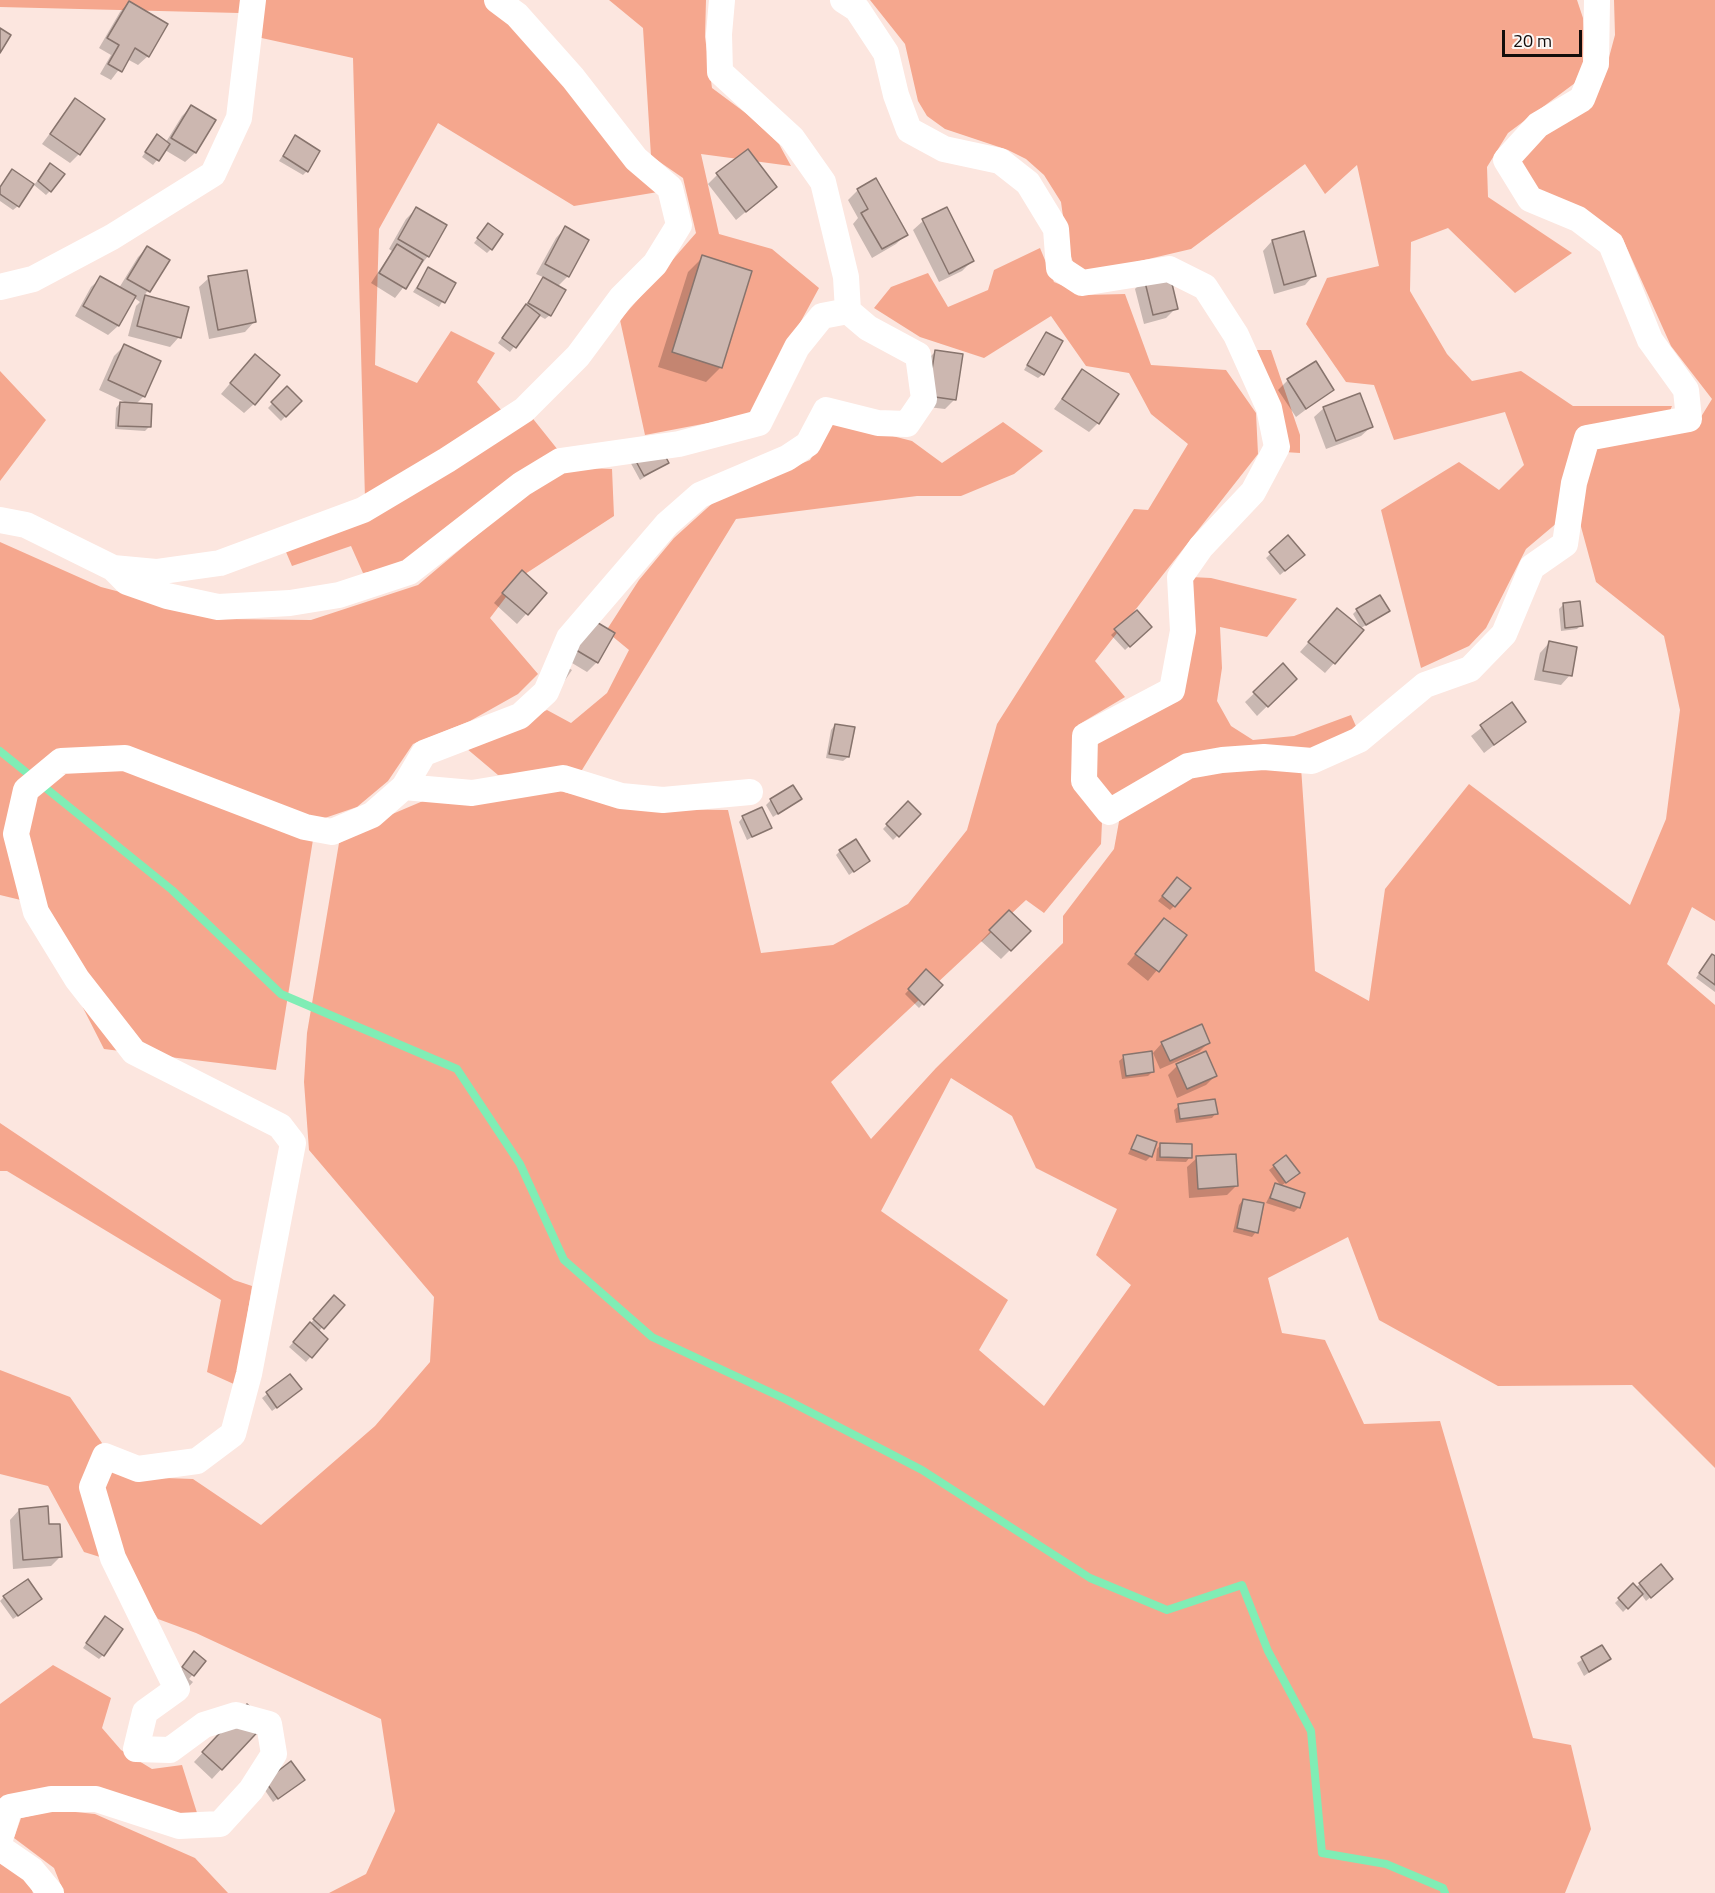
<!DOCTYPE html>
<html>
<head>
<meta charset="utf-8">
<style>
	body { margin:0 }
	#map { position:relative; width:1715px; height:1893px; overflow:hidden; background:#fce6df; font-family:"Titillium Web",sans-serif }
	canvas { display:block }
	.scale { position:absolute; left:1502px; top:30px; width:80px; height:27px; box-sizing:border-box; border:3px solid #140d0b; border-top:0; padding-left:8px; font-size:18px; line-height:21px; white-space:nowrap; color:#140d0b; -webkit-text-stroke:4px #fcf8f6; paint-order:stroke }
</style>
</head>
<body>
<div id="map">
<canvas width="1715" height="1893"></canvas>
<div class="scale">20 m</div>
</div>
<script>
const context = document.querySelector('canvas').getContext('2d');
context.lineJoin = 'round';
function paint(path, color) { context.fillStyle = color; context.fill(path, 'evenodd'); }
const shape = rows => new Path2D(rows.map(r => 'M' + r).join(''));
function trace(path, color, width, dash) { context.strokeStyle = color; context.lineWidth = width; context.lineCap = dash ? 'butt' : 'round'; context.setLineDash(dash || []); context.stroke(path); }
const green = shape([
	[0,0,242,0,239,13,0,7],
	[264,0,486,0,664,191,574,206,438,123,379,229,375,365,417,383,451,331,495,353,477,382,503,412,365,499,353,58,257,37],
	[609,0,706,0,705,37,712,88,747,114,779,144,791,166,701,154,719,234,772,249,819,288,750,415,645,435,620,320,696,233,683,178,651,156,643,28],
	[870,0,1577,0,1583,18,1585,60,1575,83,1508,133,1487,167,1488,197,1572,253,1515,293,1448,228,1411,242,1410,291,1447,354,1472,381,1521,371,1573,406,1672,406,1668,416,1579,428,1564,481,1558,522,1526,549,1486,628,1469,646,1421,668,1381,510,1459,462,1499,490,1524,465,1505,412,1394,440,1374,385,1346,382,1306,324,1327,278,1379,266,1357,165,1325,194,1305,164,1191,249,1089,273,1075,268,1067,245,1061,202,1044,175,1026,159,1008,150,945,129,927,116,918,101,905,44],
	[1614,0,1715,0,1715,921,1692,907,1667,964,1715,1005,1715,1468,1632,1385,1498,1386,1379,1320,1348,1237,1268,1278,1282,1333,1325,1340,1364,1424,1440,1421,1533,1738,1571,1745,1591,1829,1565,1893,329,1893,366,1874,395,1811,381,1719,196,1633,158,1619,126,1569,101,1478,111,1470,138,1477,193,1479,261,1525,375,1426,430,1362,434,1297,309,1150,304,1082,307,1033,339,843,383,818,423,801,560,791,633,809,728,810,761,953,833,945,908,904,967,830,997,724,1134,509,1148,510,1188,444,1151,414,1129,373,1086,366,1051,316,984,358,920,337,874,308,891,287,928,273,948,307,988,290,994,270,1040,248,1054,282,1085,295,1125,294,1151,365,1226,370,1256,413,1258,454,1095,661,1125,697,1078,725,1071,780,1102,822,1101,844,1044,913,1026,900,831,1082,871,1139,936,1068,1063,943,1063,916,1114,849,1120,816,1196,770,1301,767,1315,971,1369,1001,1385,889,1469,784,1630,905,1666,819,1680,710,1664,636,1596,582,1577,512,1594,445,1696,425,1712,399,1671,346,1621,235,1577,208,1531,188,1520,160,1604,76,1615,35],
	[951,1078,1012,1116,1036,1168,1117,1209,1096,1255,1131,1285,1044,1406,979,1350,1008,1300,881,1211],
	[1254,350,1271,350,1300,435,1300,453,1284,452],
	[0,371,46,420,0,481],
	[530,415,558,450,401,566,363,573,351,546,292,566,283,545],
	[834,421,912,441,942,463,1003,422,1043,451,1014,474,961,496,917,496,736,519,582,770,498,775,466,748,547,710,571,723,607,693,629,650,606,631,639,580,674,538,716,500,810,460],
	[564,467,612,469,614,516,522,576,490,618,538,674,518,694,470,721,413,744,388,781,357,807,316,821,276,1070,104,1049,29,902,0,895,0,542,101,587,223,619,311,620,418,585,496,519],
	[1191,577,1211,578,1297,599,1267,637,1220,627,1222,668,1217,701,1231,726,1253,740,1294,736,1351,715,1359,733,1312,751,1267,749,1107,799,1091,778,1094,739,1182,691],
	[0,1123,234,1280,252,1286,236,1385,207,1372,221,1300,7,1171,0,1171],
	[0,1370,70,1397,102,1443,81,1483,100,1557,84,1552,48,1486,0,1474],
	[53,1665,111,1698,102,1728,121,1750,152,1769,182,1765,198,1816,176,1816,143,1806,0,1814,0,1704],
	[56,1810,95,1814,195,1858,228,1893,64,1893,54,1868,14,1838,21,1818],
	[0,1858,28,1879,33,1893,0,1893]
]);
const shadow = shape([
	[129,2,148,56,138,65,127,59,111,80,100,74,111,55,99,48,120,12],
	[75,100,79,154,70,163,42,144],
	[191,107,214,120,195,153,185,162,165,150,153,165,142,157,153,141,166,142,182,116],
	[295,137,307,171,303,175,279,161],
	[46,170,50,191,46,195,34,185],
	[717,175,775,187,736,220,708,184],
	[0,187,18,206,13,210,0,201],
	[858,190,906,234,896,244,872,258,853,224,858,218,848,200],
	[416,209,428,256,395,298,371,283,392,251,389,249,406,219],
	[923,221,972,261,962,271,939,282,913,230],
	[565,228,568,276,557,287,550,315,545,319,538,315,510,352,498,343,545,278,536,274,556,238],
	[484,230,491,249,487,253,474,243],
	[1272,241,1314,275,1305,285,1274,294,1263,251],
	[147,248,168,260,144,296,187,308,179,337,170,347,128,336,136,306,140,302,133,297,118,326,108,335,75,316,91,287,101,278,119,288,138,257],
	[703,257,721,367,706,382,658,367,688,272],
	[429,268,454,283,439,307,413,292],
	[209,278,254,322,245,332,209,339,199,287],
	[1144,279,1176,308,1166,318,1144,324,1135,289],
	[1046,334,1043,374,1038,378,1024,370],
	[124,346,144,396,136,404,149,427,145,431,115,429,116,408,120,403,129,404,99,390,114,356],
	[935,352,954,400,945,409,919,406,926,361],
	[246,365,254,404,244,413,221,394],
	[1082,371,1098,423,1089,432,1054,409],
	[1288,380,1332,390,1296,417,1278,390],
	[287,388,300,401,281,421,268,408],
	[1324,408,1371,427,1361,436,1326,449,1314,417],
	[628,458,667,463,640,480],
	[1288,538,1299,559,1280,575,1266,558],
	[512,582,545,593,517,624,494,603],
	[1563,605,1581,625,1577,629,1561,631,1559,609],
	[1337,610,1334,663,1325,673,1300,652],
	[1357,610,1383,615,1361,628,1353,614],
	[1136,612,1150,627,1125,650,1111,635],
	[579,629,597,662,587,672,562,657],
	[1549,643,1570,675,1561,685,1534,680,1540,653],
	[562,664,572,670,559,689],
	[1283,666,1295,679,1257,716,1245,702],
	[1512,704,1524,722,1484,753,1471,736],
	[835,725,848,757,843,761,826,758,831,730],
	[800,799,773,817,766,805,771,800],
	[908,803,919,814,893,840,883,829],
	[743,817,771,827,747,840,739,822],
	[840,851,868,861,849,875,836,855],
	[1173,883,1174,906,1170,910,1158,901],
	[1009,912,1029,931,1001,959,981,941],
	[1164,920,1185,936,1148,981,1127,964],
	[1715,958,1715,992,1696,978,1708,960],
	[926,971,941,985,919,1008,905,994],
	[1162,1043,1208,1043,1199,1052,1160,1069,1153,1053],
	[1124,1057,1153,1071,1148,1076,1122,1079,1119,1061],
	[1177,1066,1215,1076,1206,1085,1177,1098,1168,1075],
	[1179,1106,1216,1113,1212,1118,1176,1123,1174,1110],
	[1137,1136,1151,1156,1146,1161,1128,1154],
	[1161,1144,1190,1157,1186,1162,1156,1161,1157,1149],
	[1286,1157,1293,1177,1281,1186,1269,1170],
	[1197,1158,1236,1186,1227,1195,1189,1198,1187,1167],
	[1275,1185,1299,1207,1294,1212,1266,1203],
	[1243,1200,1256,1232,1252,1237,1233,1232,1239,1205],
	[330,1302,343,1305,318,1332,326,1339,306,1362,289,1347],
	[290,1376,296,1393,272,1411,262,1398],
	[19,1510,48,1526,60,1557,51,1566,13,1569,10,1520],
	[1667,1583,1646,1601,1641,1594,1623,1612,1615,1603,1633,1585,1635,1588,1640,1584],
	[4,1597,36,1603,13,1619,0,1601],
	[101,1622,103,1655,99,1659,83,1648],
	[1602,1647,1609,1659,1584,1676,1577,1663],
	[190,1658,204,1661,189,1679,193,1682,176,1701,179,1672],
	[237,1716,264,1723,212,1779,194,1762],
	[298,1784,273,1802,262,1786]
]);
const stream = shape([
	[0,751,172,890,281,994,457,1069,520,1164,564,1260,652,1337,787,1400,922,1470,1090,1578,1167,1610,1242,1585,1268,1651,1311,1731,1322,1853,1386,1864,1443,1888,1445,1893]
]);
const building = shape([
	[129,1,168,24,149,57,135,48,122,72,108,64,119,45,107,38,129,1],
	[0,28,11,35,0,53,0,28],
	[75,98,105,119,80,155,50,134,75,98],
	[191,105,216,120,196,153,171,138,191,105],
	[157,134,170,144,159,161,145,152,157,134],
	[295,135,320,151,308,172,283,156,295,135],
	[748,149,777,187,746,212,716,173,748,149],
	[50,163,65,174,51,192,38,181,50,163],
	[12,169,34,184,19,207,0,194,0,187,12,169],
	[876,178,908,235,882,249,861,213,868,209,857,189,876,178],
	[416,207,447,225,429,257,398,239,416,207],
	[947,207,974,261,949,274,922,219,947,207],
	[488,223,503,234,492,250,477,238,488,223],
	[565,226,589,240,569,277,545,264,565,226],
	[1304,231,1316,276,1284,285,1272,240,1304,231],
	[397,244,423,260,406,289,379,273,397,244],
	[147,246,170,260,150,292,127,279,147,246],
	[702,255,752,271,722,368,672,352,702,255],
	[428,267,456,283,445,303,417,288,428,267],
	[247,270,256,322,218,330,208,276,247,270],
	[1169,271,1178,309,1153,315,1144,278,1169,271],
	[100,276,136,296,119,326,83,306,100,276],
	[543,277,566,290,551,316,528,303,543,277],
	[145,295,189,307,181,338,137,326,145,295],
	[526,304,540,315,516,348,502,338,526,304],
	[1046,332,1063,341,1044,375,1027,365,1046,332],
	[124,344,161,361,145,397,108,380,124,344],
	[935,350,963,354,956,400,928,396,935,350],
	[255,354,280,375,255,405,230,383,255,354],
	[1316,361,1334,390,1306,409,1287,379,1316,361],
	[1082,369,1119,394,1099,424,1062,399,1082,369],
	[287,386,302,401,286,417,271,402,287,386],
	[1360,393,1373,427,1336,441,1323,407,1360,393],
	[120,402,152,404,151,427,118,426,120,402],
	[656,439,669,463,644,476,631,452,656,439],
	[1288,535,1305,555,1285,571,1269,552,1288,535],
	[522,570,547,593,528,615,502,593,522,570],
	[1380,595,1390,611,1366,625,1356,609,1380,595],
	[1580,601,1583,626,1565,628,1563,603,1580,601],
	[1337,608,1364,630,1335,664,1308,642,1337,608],
	[1137,610,1152,627,1130,647,1114,629,1137,610],
	[588,617,615,633,598,663,571,647,588,617],
	[1549,641,1577,647,1572,676,1543,671,1549,641],
	[1283,663,1297,679,1268,707,1253,692,1283,663],
	[1512,702,1526,722,1494,745,1480,725,1512,702],
	[835,724,855,727,849,757,829,754,835,724],
	[793,785,802,799,778,814,770,799,793,785],
	[908,801,921,814,899,837,886,824,908,801],
	[762,807,772,828,752,837,742,816,762,807],
	[856,839,870,861,854,872,839,850,856,839],
	[1177,877,1191,888,1175,907,1162,896,1177,877],
	[1009,910,1031,931,1011,951,989,930,1009,910],
	[1164,918,1187,935,1159,972,1135,954,1164,918],
	[1712,954,1715,956,1715,985,1699,973,1712,954],
	[926,969,943,985,924,1005,908,989,926,969],
	[1202,1024,1210,1043,1170,1061,1161,1042,1202,1024],
	[1152,1051,1154,1072,1126,1076,1123,1055,1152,1051],
	[1206,1051,1217,1076,1187,1089,1176,1064,1206,1051],
	[1215,1099,1218,1114,1180,1119,1178,1104,1215,1099],
	[1137,1135,1157,1142,1152,1157,1131,1149,1137,1135],
	[1160,1143,1192,1144,1192,1158,1160,1157,1160,1143],
	[1236,1154,1238,1186,1198,1189,1196,1156,1236,1154],
	[1286,1155,1300,1173,1286,1183,1273,1165,1286,1155],
	[1275,1183,1305,1193,1300,1208,1270,1198,1275,1183],
	[1243,1199,1264,1203,1258,1233,1237,1228,1243,1199],
	[334,1295,345,1305,324,1329,313,1319,334,1295],
	[310,1322,328,1339,312,1358,293,1342,310,1322],
	[290,1374,302,1389,277,1408,266,1392,290,1374],
	[48,1506,49,1524,60,1524,62,1557,23,1560,19,1509,48,1506],
	[1661,1564,1673,1579,1651,1598,1639,1583,1661,1564],
	[28,1579,42,1599,18,1616,3,1596,28,1579],
	[1633,1583,1643,1594,1628,1609,1618,1598,1633,1583],
	[105,1616,123,1629,104,1656,86,1643,105,1616],
	[1602,1645,1611,1659,1589,1672,1581,1657,1602,1645],
	[194,1651,206,1661,194,1676,182,1667,194,1651],
	[247,1704,266,1723,222,1770,202,1752,247,1704],
	[291,1761,305,1780,278,1799,265,1781,291,1761]
]);
const minor = shape([
	[497,0,517,15,573,78,636,159,670,188,679,225,655,264,621,298,578,356,524,410,447,460,363,510,220,563,156,572,113,568,127,582,167,596,218,607,290,603,339,595,409,572,522,484,560,461,679,444,759,423,797,347,822,316,848,311],
	[843,0,857,9,886,53,896,95,909,130,944,149,1000,161,1028,183,1056,229,1059,268,1082,283,1169,269,1205,287,1236,335,1269,408,1277,447,1253,492,1201,547,1180,577,1183,631,1172,690,1085,736,1084,781,1109,812,1188,766,1222,760,1264,757,1312,761,1359,740,1425,685,1470,669,1504,634,1532,567,1565,544,1574,483,1587,438,1689,419,1686,390,1650,340,1611,244,1578,219,1530,199,1506,160,1538,125,1582,99,1596,64,1597,0],
	[0,287,33,279,112,237,213,174,239,118,253,0],
	[0,520,26,525,113,568],
	[404,787,472,793,563,778,621,796,663,800,750,792],
	[0,1839,10,1807,51,1799,96,1799,179,1826,220,1824,251,1790,274,1754,269,1724,236,1715,204,1725,170,1750,136,1749,145,1712,177,1689,113,1558,92,1487,105,1456,138,1469,197,1461,233,1434,249,1374,293,1143,280,1126,134,1052,77,979,36,912,16,834,26,790,61,761,125,758,305,827,332,832,372,815,404,787,424,753,520,716,546,692,569,638,667,524,700,495,787,458,808,444,826,410,878,423,907,424,924,399,918,355,868,328,848,311,846,277,823,182,792,138,720,72,719,34,722,0],
	[0,1848,32,1870,51,1893]
]);
paint(green, '#f5a78e');
paint(shadow, '#0003');
trace(stream, '#80edb5', 8);
paint(building, '#ccb7b0');
trace(building, '#87746d', 1.5);
trace(minor, '#fff', 26);
</script>
</body>
</html>
